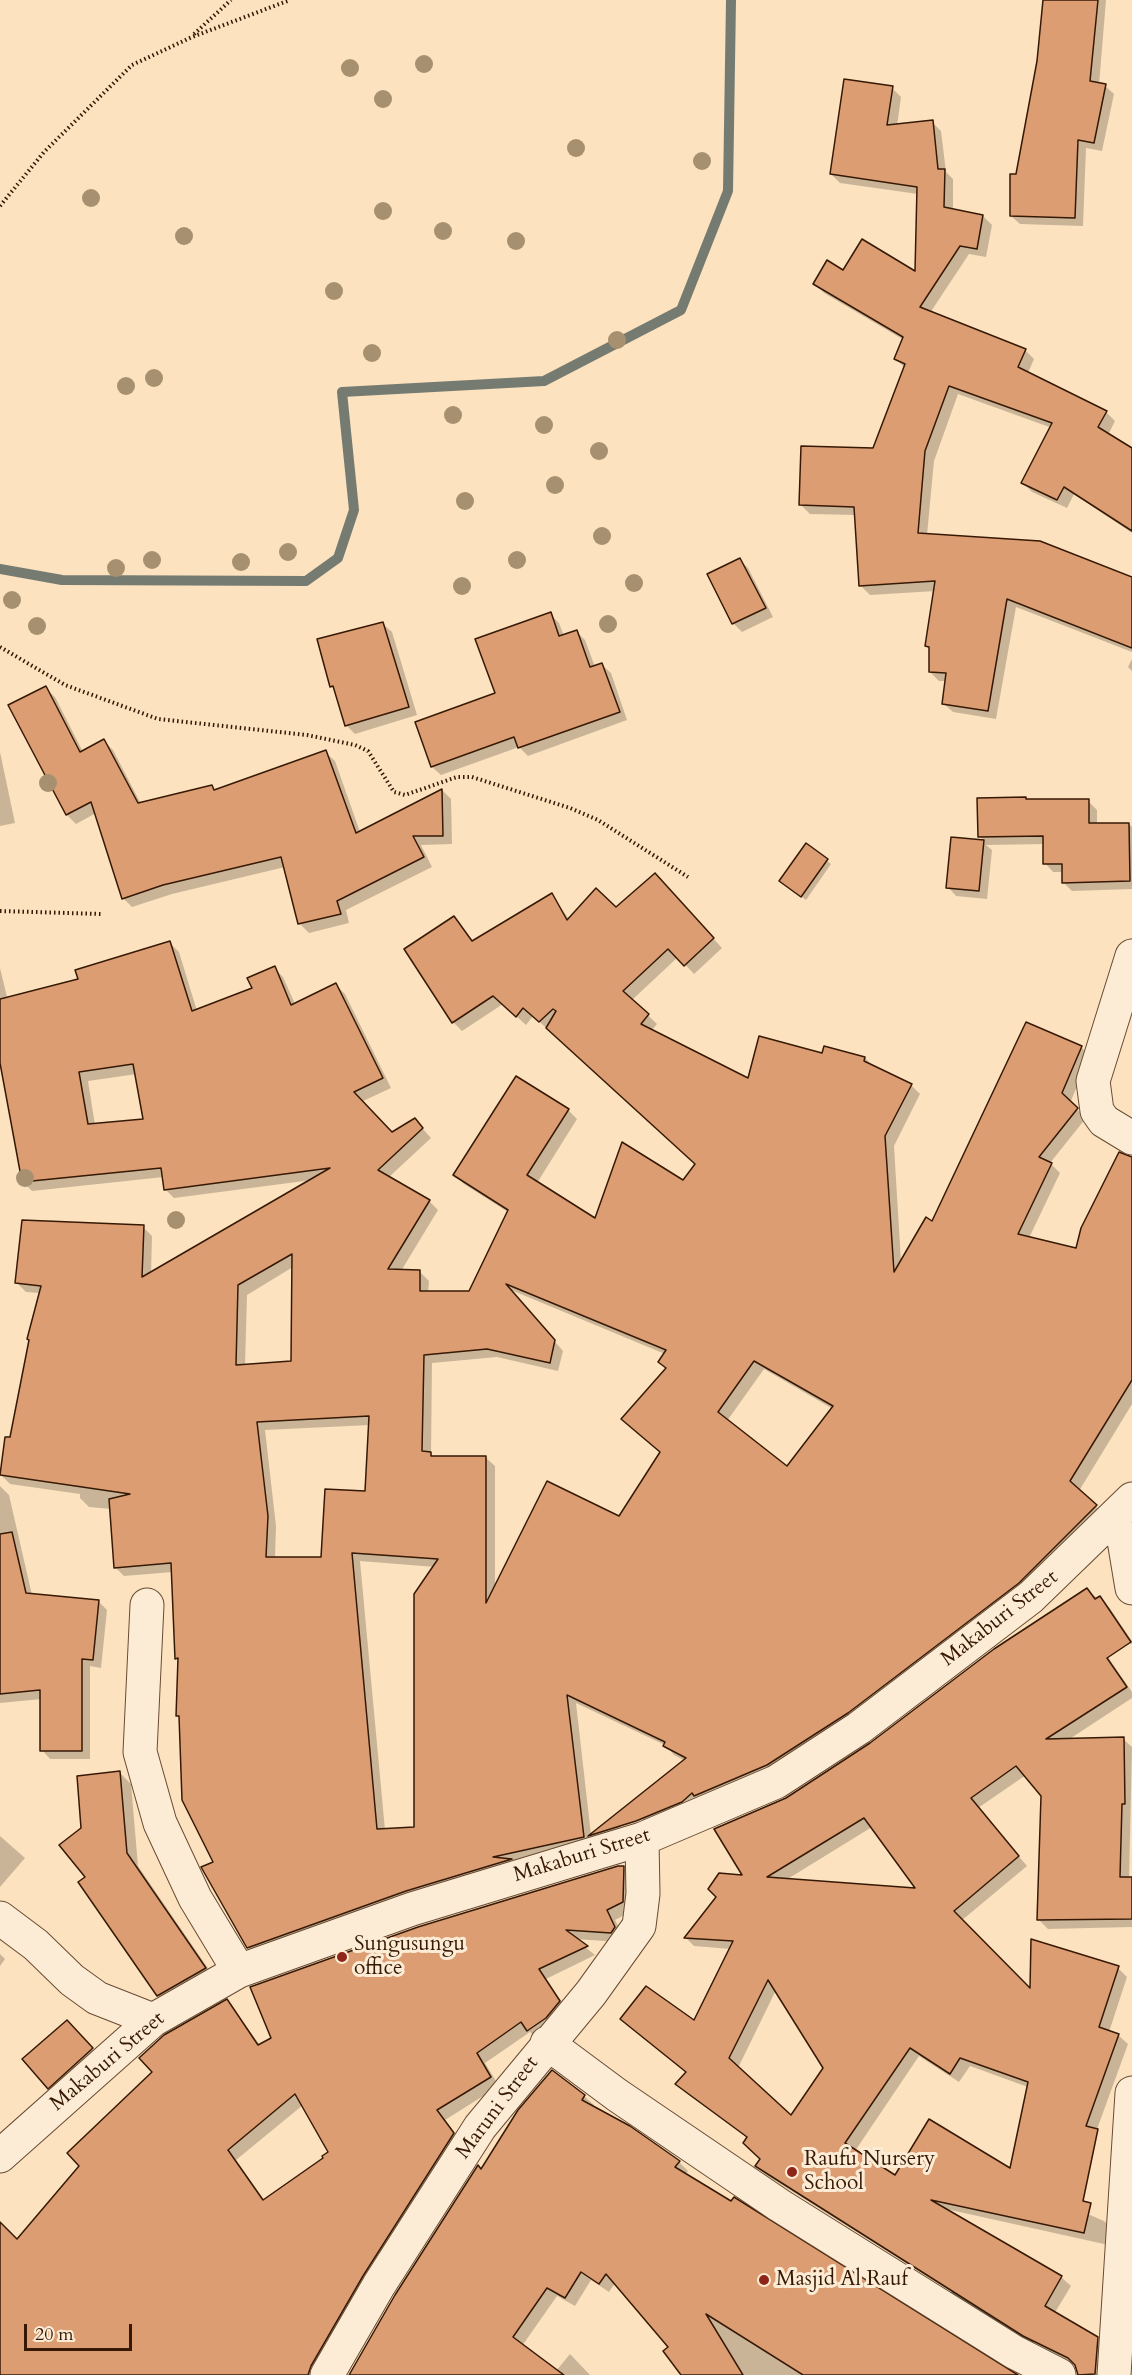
<!DOCTYPE html>
<html>
<head>
<meta charset="utf-8">
<style>
	body { margin:0 }
	#map { position:relative; width:1132px; height:2375px; overflow:hidden; background:#fce2be; font-family:Cardo,serif }
	canvas { display:block }
	.scale { position:absolute; left:24px; top:2324px; width:108px; height:27px; box-sizing:border-box; border:3px solid #361905; border-top:0; padding-left:8px; font-size:18px; line-height:21px; white-space:nowrap; color:#361905; -webkit-text-stroke:4px #fdecd5; paint-order:stroke }
</style>
</head>
<body>
<div id="map">
<canvas width="1132" height="2375"></canvas>
<div class="scale">20 m</div>
</div>
<script>
const context = document.querySelector('canvas').getContext('2d');
context.lineJoin = 'round';
function paint(path, color) { context.fillStyle = color; context.fill(path, 'evenodd'); }
const shape = rows => new Path2D(rows.map(r => 'M' + r).join(''));
function trace(path, color, width, dash) { context.strokeStyle = color; context.lineWidth = width; context.lineCap = dash ? 'butt' : 'round'; context.setLineDash(dash || []); context.stroke(path); }
function drawText(font, color, halo, rows, align = 'center') {
  context.font = font + ' Cardo,serif'; context.lineWidth = 6; context.setLineDash([]); context.textBaseline = 'middle'; context.strokeStyle = halo; context.fillStyle = color; for (const [text, x, y, turn = 0] of rows) {
    context.save(); context.translate(x, y); context.rotate((+turn || 0) * Math.PI / 180); context.textAlign = isNaN(turn) ? turn : align; if (halo) context.strokeText(text, 0, 0); context.fillText(text, 0, 0); context.restore();
  }
}
const shadow = shape([
	[1044,0,1106,0,1099,85,1105,86,1114,94,1102,151,1086,148,1083,226,1020,224,1011,216,1038,61],
	[892,88,901,97,897,126,932,122,941,131,946,172,953,179,953,210,983,216,992,225,986,257,969,254,930,313,1025,350,1034,359,1028,373,1106,412,1115,421,1108,435,1132,450,1132,533,1074,494,1067,508,1032,492,1023,483,1052,428,958,394,934,461,927,535,1132,579,1132,652,1016,607,996,719,953,712,943,703,946,681,939,681,930,672,930,650,926,646,935,591,870,595,861,586,856,515,810,514,801,505,874,450,905,368,896,359,904,340,824,293,815,284,843,272,917,273,918,194,840,183,831,174],
	[740,560,748,568,773,617,742,632,733,623],
	[550,614,559,623,564,636,576,631,585,640,595,667,602,665,611,673,627,720,528,756,519,747,441,775,432,767,497,694],
	[383,624,392,632,417,715,355,734,347,726,336,691,331,686],
	[1132,659,1132,671,1128,667],
	[45,688,55,697,83,752,104,741,113,750,141,804,212,786,216,791,325,752,335,761,360,832,442,790,451,799,452,844,421,845,432,867,346,910,349,923,309,933,299,923,285,867,172,894,132,907,123,898,96,813,76,824,67,815,10,706],
	[0,752,15,823,0,826],
	[1088,801,1097,810,1097,825,1129,824,1132,827,1132,889,1072,891,1063,882,1063,872,1053,872,1045,863,1045,844,986,845,992,850,987,899,956,896,948,887,953,839,985,842,980,836],
	[806,845,831,864,806,900,781,881],
	[663,884,722,948,694,974,678,957,632,1000,657,1024,651,1031,749,1081,823,1055,865,1058,874,1067,911,1085,920,1094,894,1146,901,1262,1081,1047,1090,1056,1070,1103,1086,1118,1050,1163,1060,1173,1029,1238,1077,1250,1132,1163,1132,1404,1079,1491,1105,1515,857,1721,704,1805,257,1956,248,1947,215,1863,178,1715,179,1661,177,1658,173,1572,124,1576,115,1567,111,1509,89,1507,80,1498,80,1494,10,1484,1,1475,11,1439,40,1293,26,1292,17,1283,143,1227,152,1236,151,1274,312,1180,174,1198,165,1189,164,1177,32,1191,23,1182,3,1070,0,1067,0,968,7,997,80,980,170,943,179,952,197,1011,254,989,274,968,283,977,295,1004,336,985,345,994,391,1088,361,1102,392,1134,415,1120,431,1138,388,1178,429,1201,438,1210,401,1271,420,1272,429,1281,428,1293,470,1293,508,1212,464,1184,455,1175,568,1110,577,1119,537,1183,596,1220,684,1182,697,1164,533,1016,526,1025,503,1004,462,1031,453,1022,454,918,474,942,552,895,569,919,616,909],
	[137,1074,145,1120,95,1125,88,1081],
	[293,1267,292,1363,245,1366,247,1295],
	[511,1290,665,1354,660,1362,667,1369,661,1452,620,1517,495,1590,495,1466,485,1457,434,1457,431,1454,432,1363,497,1357,558,1371,563,1351],
	[764,1369,833,1409,788,1468,727,1421],
	[370,1425,367,1493,322,1559,275,1558,276,1526,265,1430],
	[360,1561,435,1567,415,1829,385,1830],
	[576,1703,665,1745,674,1755,685,1761,591,1835],
	[642,1818,643,1821,619,1828,623,1823],
	[0,1486,9,1495,32,1595,98,1601,107,1610,101,1668,90,1666,90,1759,50,1759,42,1750,42,1699,0,1703],
	[1087,1590,1109,1607,1132,1641,1132,1644,1092,1634,1132,1692,1132,1698,1068,1740,1123,1739,1132,1747,1129,1881,1132,1885,1132,1927,1048,1929,1039,1920,1042,1796,1026,1775,978,1808,1027,1866,961,1921,1031,1992,1118,1968,1127,1977,1109,2032,1118,2035,1128,2044,1069,2206,1104,2221,1114,2231,1113,2246,946,2209,1061,2277,1071,2286,1054,2314,1097,2338,1106,2348,1105,2375,1079,2375,1077,2366,1034,2344,766,2175,757,2166,762,2159,748,2138,686,2093,677,2084,687,2073,622,2019,694,2022,731,1949,694,1946,686,1938,744,1876,787,1799,871,1744],
	[872,1827,918,1890,786,1880],
	[776,1990,825,2068,791,2117,738,2068],
	[919,2056,959,2082,970,2066,1028,2087,1011,2171,895,2177,855,2151],
	[120,1773,131,1784,138,1866,216,1980,169,2007,158,1995,87,1878],
	[0,1836,25,1858,0,1887],
	[623,1868,632,1877,632,1911,615,1920,624,1937,620,1942,575,1939,595,1955,546,1979,568,2011,537,2039,530,2032,485,2063,499,2086,445,2120,462,2143,319,2375,0,2375,0,2224,18,2242,227,2001,260,2045],
	[303,2105,330,2152,325,2158,265,2201,236,2160],
	[0,1954,5,1959,0,1966],
	[75,2030,100,2058,57,2096,49,2088],
	[552,2072,584,2096,594,2105,592,2107,679,2162,688,2171,685,2175,1015,2375,683,2375,670,2348,615,2283,609,2292,591,2280,575,2306,557,2296,522,2346,556,2371,570,2354,590,2375,350,2375,482,2171]
]);
const stream = shape([
	[0,569,62,580,306,581,338,558,354,510,342,392,544,381,681,310,728,191,731,0],
	[954,2296,1008,2327,1029,2344]
]);
const building = shape([
	[1043,0,1098,0,1090,81,1106,84,1094,143,1078,140,1075,218,1010,216,1010,174,1016,174,1037,61,1043,0],
	[844,79,893,86,887,125,933,120,938,169,945,169,944,207,983,215,977,249,960,246,920,307,1026,349,1018,367,1107,411,1098,427,1132,448,1132,531,1064,487,1057,500,1021,483,1052,423,949,386,925,451,918,533,1040,541,1132,577,1132,648,1007,599,988,711,942,704,946,673,929,672,929,647,925,646,935,581,859,586,854,507,799,505,801,446,873,448,905,364,894,359,903,337,813,284,827,260,843,270,862,239,915,271,917,187,830,174,844,79],
	[740,558,766,608,732,624,707,574,740,558],
	[551,612,559,636,577,630,590,667,602,663,620,712,518,748,514,737,431,767,415,722,495,693,475,639,551,612],
	[383,622,409,707,345,726,333,686,330,687,317,639,383,622],
	[46,686,80,752,104,739,138,803,212,785,214,790,326,750,356,833,442,789,443,836,413,836,424,857,337,901,341,914,298,924,281,857,163,885,122,899,91,802,66,815,8,705,46,686],
	[1026,797,1026,799,1089,799,1089,823,1129,823,1130,881,1062,883,1062,864,1043,864,1043,836,978,837,977,798,1026,797],
	[951,837,984,840,979,891,946,888,951,837],
	[806,843,828,859,801,897,779,881,806,843],
	[655,873,714,938,684,966,668,949,623,991,649,1014,641,1024,748,1078,759,1036,822,1053,824,1046,865,1057,864,1061,912,1084,885,1136,894,1272,926,1217,932,1221,1026,1022,1082,1046,1062,1093,1078,1108,1039,1157,1052,1163,1018,1234,1076,1248,1081,1228,1119,1152,1132,1157,1132,1380,1070,1481,1097,1505,1019,1583,848,1713,767,1765,694,1796,692,1793,682,1802,636,1821,588,1836,686,1758,663,1746,665,1742,567,1695,584,1837,493,1857,512,1859,406,1891,247,1948,201,1867,213,1862,182,1800,179,1716,176,1716,178,1658,175,1659,171,1563,114,1568,109,1499,130,1494,0,1475,5,1437,10,1437,29,1340,27,1339,41,1286,15,1283,22,1220,144,1225,142,1277,330,1168,164,1190,161,1168,22,1182,0,1063,0,999,78,979,75,970,170,941,192,1011,252,988,247,978,275,966,291,1005,336,983,383,1078,354,1092,392,1132,415,1118,423,1128,378,1170,430,1200,388,1269,420,1270,420,1291,469,1291,508,1210,453,1175,516,1076,569,1109,527,1175,595,1218,622,1142,683,1180,695,1164,546,1028,556,1011,553,1009,539,1022,523,1008,516,1017,493,996,452,1023,404,949,454,916,472,941,552,893,567,920,596,888,616,907,655,873],
	[133,1064,143,1119,88,1124,79,1072,133,1064],
	[292,1254,291,1361,236,1365,238,1285,292,1254],
	[506,1284,666,1350,658,1362,666,1368,621,1419,660,1452,619,1516,547,1481,486,1603,486,1456,431,1456,431,1452,422,1451,424,1355,487,1349,550,1363,555,1340,506,1284],
	[754,1361,833,1406,787,1466,718,1412,754,1361],
	[369,1416,365,1491,325,1489,321,1557,266,1557,268,1516,257,1422,369,1416],
	[352,1553,438,1559,414,1594,414,1827,377,1829,352,1553],
	[12,1532,26,1593,99,1600,93,1660,82,1659,82,1751,40,1751,40,1690,0,1694,0,1534,12,1532],
	[1087,1588,1095,1599,1100,1596,1131,1642,1107,1658,1127,1687,1046,1739,1124,1737,1125,1804,1122,1804,1120,1877,1132,1877,1132,1919,1037,1920,1041,1796,1016,1766,971,1798,1019,1856,954,1911,1030,1988,1031,1939,1119,1966,1099,2027,1119,2034,1086,2126,1098,2129,1083,2201,1091,2203,1084,2233,931,2200,1062,2276,1045,2306,1098,2337,1095,2374,1078,2375,1075,2365,1068,2358,1023,2336,755,2166,760,2159,743,2143,747,2137,675,2084,686,2072,620,2019,646,1986,694,2020,733,1941,684,1938,716,1897,708,1889,719,1873,742,1875,714,1829,786,1798,870,1743,994,1649,1087,1588],
	[864,1818,915,1888,767,1877,864,1818],
	[768,1980,823,2068,791,2115,729,2058,768,1980],
	[910,2048,950,2074,960,2058,1028,2082,1010,2168,929,2119,895,2175,845,2143,910,2048],
	[120,1771,127,1853,206,1968,157,1996,78,1882,85,1877,59,1845,81,1828,77,1776,120,1771],
	[618,1866,624,1866,623,1902,607,1910,615,1927,611,1933,566,1930,588,1946,539,1969,560,2001,546,2018,527,2031,521,2022,477,2053,491,2077,437,2110,454,2133,363,2276,311,2366,308,2375,0,2375,0,2222,17,2239,79,2166,67,2153,152,2072,139,2058,164,2035,227,1999,258,2045,271,2038,250,1987,418,1927,618,1866],
	[295,2094,328,2152,322,2156,323,2158,263,2200,228,2150,295,2094],
	[67,2020,93,2048,48,2089,22,2059,67,2020],
	[552,2070,585,2095,582,2100,630,2126,680,2161,675,2167,731,2201,734,2197,1018,2375,803,2375,706,2314,743,2375,681,2375,663,2351,668,2347,606,2274,599,2284,581,2272,565,2298,547,2288,513,2337,564,2375,349,2375,395,2295,478,2165,481,2169,518,2110,552,2070]
]);
const path = shape([
	[194,34,231,0],
	[0,206,44,152,132,65,192,37,290,0],
	[0,647,65,685,158,719,307,735,355,745,368,751,394,792,405,795,457,777,472,777,570,808,598,820,688,877],
	[0,911,101,914]
]);
const minor = shape([
	[1132,956,1093,1081,1097,1111,1104,1121,1132,1138],
	[1110,1521,1124,1540,1132,1588],
	[147,1605,140,1752,160,1823,195,1898,239,1971],
	[0,1918,36,1945,72,1980,97,1998,153,2020],
	[547,2043,617,2095,779,2205,1014,2352,1059,2375],
	[0,2156,153,2020,239,1971,412,1909,642,1839,776,1782,859,1728,1031,1597,1132,1499],
	[327,2375,379,2285,480,2127,591,1993,639,1926,643,1894,642,1839],
	[1114,2375,1132,2093]
]);
const trees = [
	[424,64],
	[350,68],
	[383,99],
	[576,148],
	[702,161],
	[91,198],
	[383,211],
	[443,231],
	[184,236],
	[516,241],
	[334,291],
	[617,340],
	[372,353],
	[154,378],
	[126,386],
	[453,415],
	[544,425],
	[599,451],
	[555,485],
	[465,501],
	[602,536],
	[288,552],
	[152,560],
	[517,560],
	[241,562],
	[116,568],
	[634,583],
	[462,586],
	[12,600],
	[608,624],
	[37,626],
	[48,783],
	[25,1178],
	[176,1220]
];
const markers = [
	[342,1957,6,"#8f2418"],
	[792,2172,6,"#8f2418"],
	[764,2280,6,"#8f2418"]
];
const streetNames = [
	["Makaburi Street",1000,1619,-38],
	["Makaburi Street",582,1856,-17],
	["Makaburi Street",108,2062,-40],
	["Maruni Street",498,2108,-53]
];
const poiNames = [
	["Sungusungu",354,1945],
	["office",354,1969],
	["Raufu Nursery",804,2160],
	["School",804,2184],
	["Masjid Al Rauf",776,2280]
];
paint(shadow, '#0003');
trace(stream, '#767b71', 10);
paint(building, '#dd9d73');
trace(building, '#361905', 1.5);
trace(minor, '#684b33', 35);
trace(path, '#361905', 4, [1.5, 3]);
trace(minor, '#fdecd5', 33);
context.fillStyle = '#a6906f';
for (const [x, y] of trees) { context.beginPath(); context.arc(x, y, 9, 0, 2 * Math.PI); context.fill(); }
for (const [x, y, r, color] of markers) { const dot = new Path2D(); dot.arc(x, y, r, 0, 2 * Math.PI); context.fillStyle = color; context.fill(dot); trace(dot, '#fdecd5', 2); }
drawText('21px', '#361905', '#fdecd5', streetNames);
drawText('21px', '#361905', '#fdecd5', poiNames, 'left');
</script>
</body>
</html>
